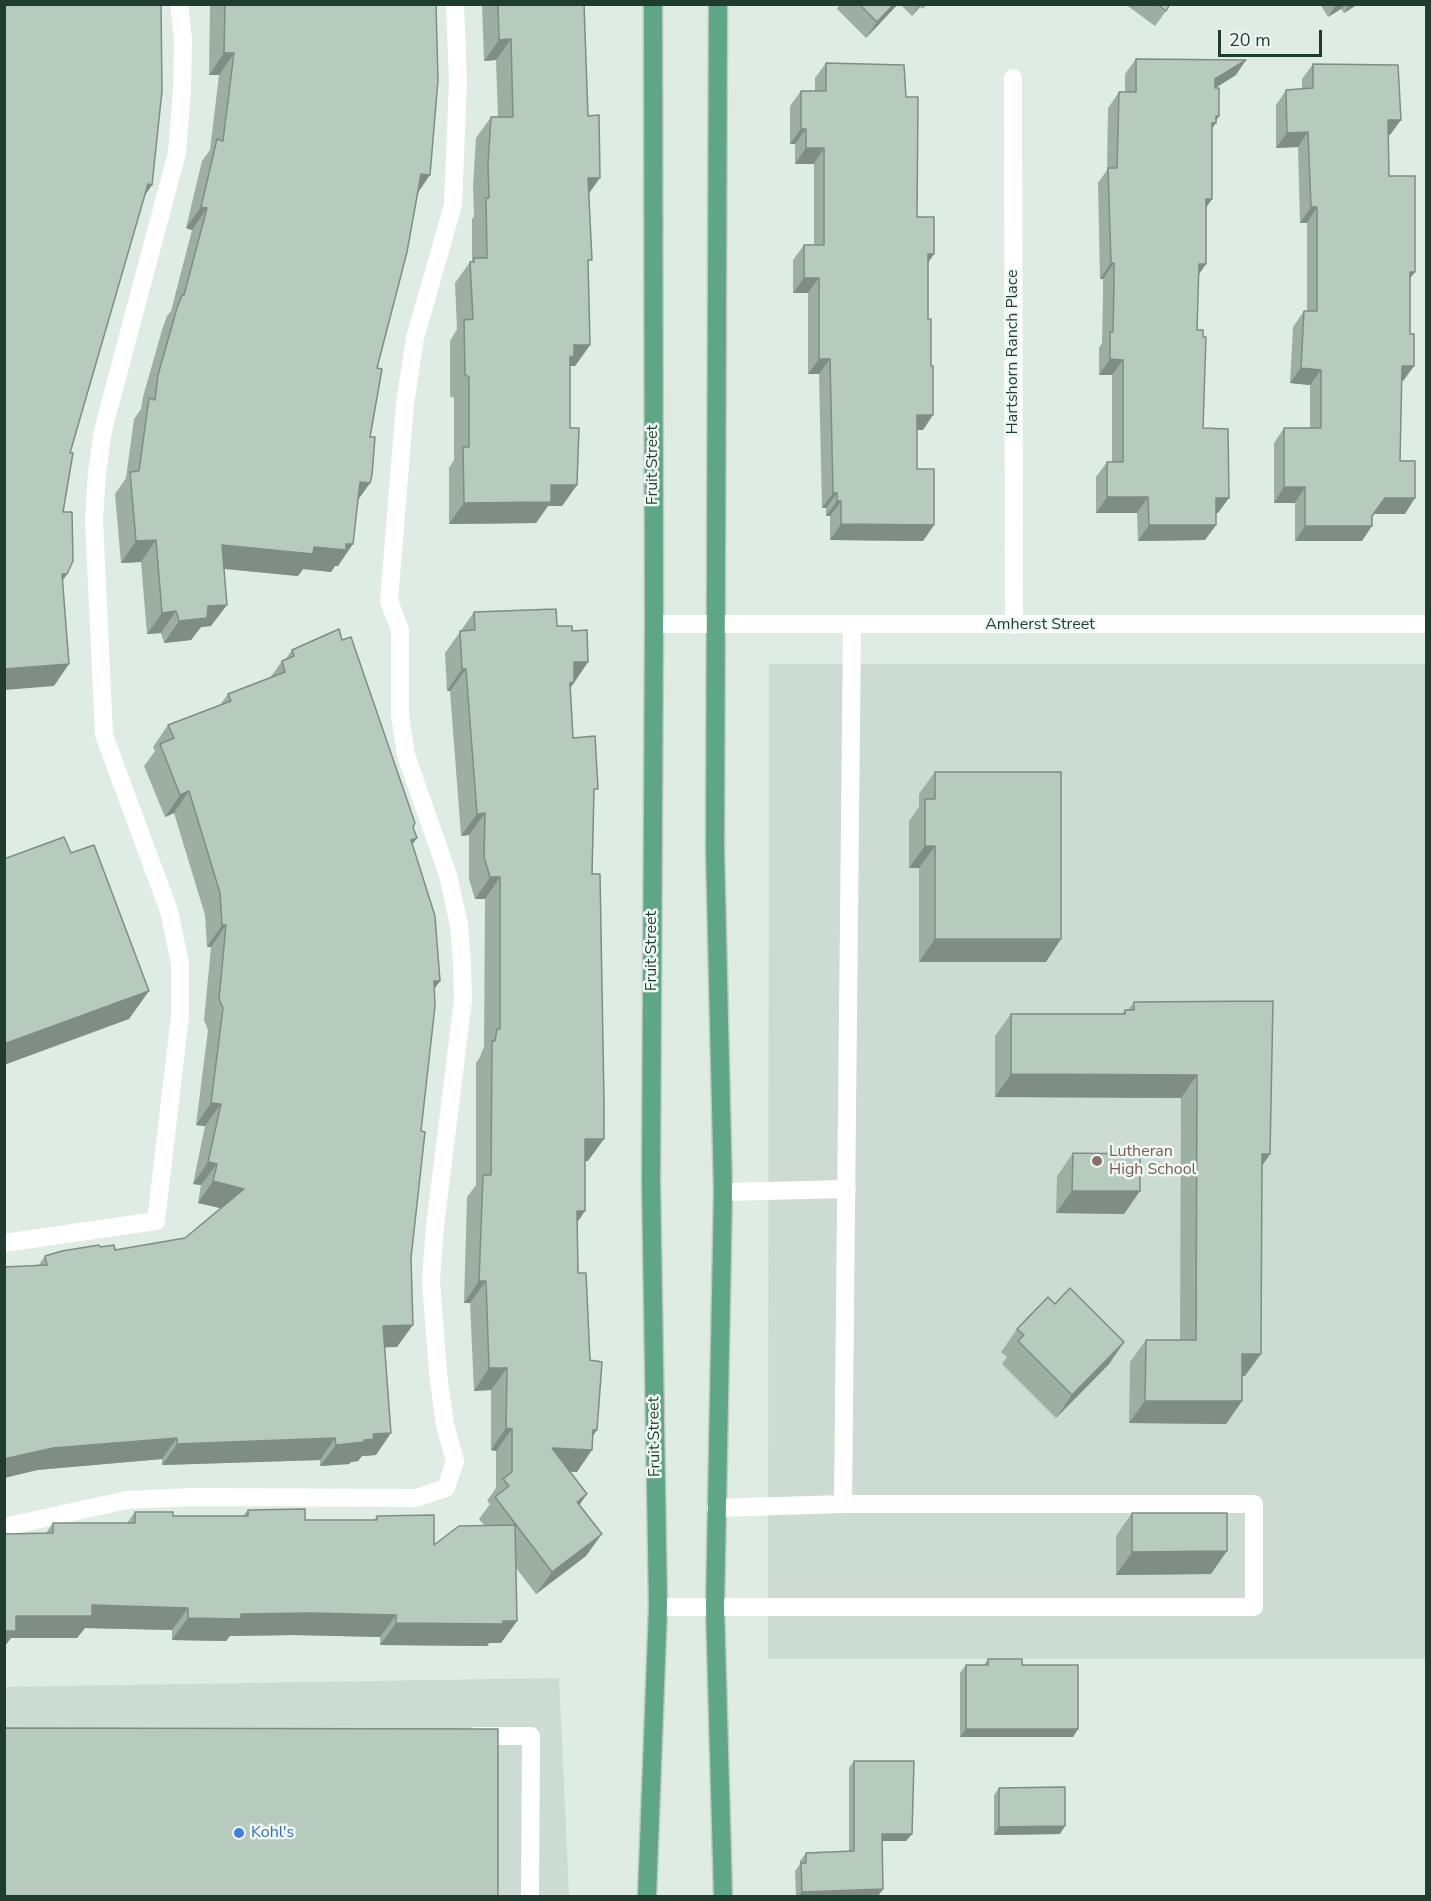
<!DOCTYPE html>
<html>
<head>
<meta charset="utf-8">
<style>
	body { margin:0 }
	#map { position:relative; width:1431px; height:1901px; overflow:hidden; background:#deece3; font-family:"Nunito Sans",sans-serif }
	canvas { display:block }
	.frame { position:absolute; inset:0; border:6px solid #1e3d2f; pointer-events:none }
	.scale { position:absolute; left:1218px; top:30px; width:104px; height:27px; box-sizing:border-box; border:3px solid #1e3d2f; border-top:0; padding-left:8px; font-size:18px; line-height:21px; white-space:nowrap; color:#1e3d2f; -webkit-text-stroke:4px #eff8f2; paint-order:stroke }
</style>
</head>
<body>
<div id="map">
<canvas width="1431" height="1901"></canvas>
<div class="frame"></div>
<div class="scale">20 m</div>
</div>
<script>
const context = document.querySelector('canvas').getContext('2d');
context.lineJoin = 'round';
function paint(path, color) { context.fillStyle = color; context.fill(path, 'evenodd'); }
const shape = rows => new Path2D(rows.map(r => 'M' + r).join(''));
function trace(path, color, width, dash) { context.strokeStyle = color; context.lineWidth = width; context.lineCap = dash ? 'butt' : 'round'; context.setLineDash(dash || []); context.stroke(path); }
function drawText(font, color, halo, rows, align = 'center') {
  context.font = font + ' "Nunito Sans",sans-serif'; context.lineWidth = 5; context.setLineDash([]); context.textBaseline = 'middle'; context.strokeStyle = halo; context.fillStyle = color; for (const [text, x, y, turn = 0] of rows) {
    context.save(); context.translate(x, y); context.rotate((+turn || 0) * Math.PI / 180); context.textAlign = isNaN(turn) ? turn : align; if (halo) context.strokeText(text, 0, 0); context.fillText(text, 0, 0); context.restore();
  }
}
const built = shape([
	[769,664,1426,664,1426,1659,768,1659],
	[559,1678,569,1896,5,1896,4,1687]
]);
const minor = shape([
	[1013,78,1014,625],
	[654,624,1426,624],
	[723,1192,847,1189],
	[4,1243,156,1221,180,1016,180,963,169,911,104,735,94,520,97,472,103,430,177,153,182,90,183,39,179,4],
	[843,1504,852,625],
	[4,1527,127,1500,194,1497,416,1498,446,1488,455,1461,445,1425,438,1373,431,1281,435,1226,463,1000,462,963,459,925,448,875,406,755,400,715,400,630,389,601,405,404,415,338,453,205,458,81,455,4],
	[658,1607,1254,1607,1254,1504,843,1504,716,1508],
	[475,1736,531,1736,530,1896]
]);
const major = shape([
	[718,4,715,849,723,1192,715,1607,723,1896],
	[647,1896,658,1607,651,1181,654,624,653,4]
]);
const wall = shape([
	[210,4,436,4,418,193,377,368,370,437,370,483,358,500,338,566,335,566,331,572,303,569,298,576,224,569,211,626,201,627,191,640,164,643,161,633,147,634,141,562,121,563,115,494,126,478,134,419,141,409,143,397,162,330,167,316,171,311,192,230,186,228,202,161,210,150,219,75,209,75],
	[482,4,584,4,589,193,588,264,590,345,575,366,570,366,570,428,577,485,562,506,548,506,536,523,449,524,449,468,454,460,454,398,450,396,450,341,457,329,455,283,470,262,472,261,472,219,474,216,473,186,476,138,491,117,498,117,496,60,484,61],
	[840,4,898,4,866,38,837,9],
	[900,4,927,4,923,9,920,7,912,16],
	[1125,4,1171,4,1155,26],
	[1320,4,1358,4,1344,13,1341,9,1328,17],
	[1136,59,1236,75,1215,88,1219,116,1212,128,1212,199,1206,208,1206,264,1198,275,1197,330,1203,428,1218,513,1216,513,1216,525,1205,540,1138,541,1137,513,1096,513,1096,477,1107,462,1112,462,1112,375,1099,375,1099,348,1102,343,1103,293,1103,279,1100,279,1098,183,1107,170,1108,108,1119,92,1125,92,1125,74],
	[826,63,917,217,928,263,923,430,917,430,917,469,934,525,923,541,830,540,830,516,826,516,826,508,822,508,819,374,808,374,808,293,793,293,793,260,804,245,814,245,814,164,795,164,795,144,790,144,790,106,801,91,815,91,815,78],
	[1313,64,1390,135,1388,135,1389,176,1410,279,1410,334,1414,366,1403,381,1402,381,1400,461,1405,514,1374,514,1362,541,1295,541,1295,503,1274,503,1274,443,1284,428,1310,428,1310,385,1290,383,1293,327,1304,311,1307,311,1307,223,1300,223,1298,147,1276,148,1276,105,1286,90,1302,89,1302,79],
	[474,612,557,626,572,631,588,662,570,688,573,738,594,794,588,1161,585,1161,577,1222,578,1273,593,1436,577,1472,570,1472,579,1505,586,1556,536,1594,516,1568,517,1621,501,1643,489,1643,487,1646,380,1645,380,1637,295,1635,230,1636,226,1641,172,1640,172,1630,85,1628,77,1638,11,1638,4,1647,4,1534,46,1533,53,1523,127,1523,135,1512,173,1516,243,1516,248,1510,305,1520,374,1520,377,1516,434,1545,484,1525,479,1519,490,1504,487,1501,496,1488,496,1451,491,1450,491,1390,474,1391,470,1303,464,1303,467,1197,476,1185,476,1063,480,1057,482,1051,484,1047,485,899,475,899,469,879,469,835,461,836,450,691,447,691,445,653],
	[292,650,413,827,412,844,440,981,434,989,397,1347,385,1347,376,1455,362,1456,358,1461,351,1462,349,1464,320,1466,320,1460,162,1465,162,1459,37,1470,4,1478,4,1267,38,1266,45,1256,100,1247,115,1250,185,1238,220,1208,198,1203,201,1185,193,1184,205,1126,196,1125,208,1030,204,1020,211,947,207,947,205,915,174,813,165,817,144,766,155,751,153,747,168,725,220,705,228,694,270,678,282,661,285,660],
	[935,772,1046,962,919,962,919,868,909,868,909,821,919,807,919,794],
	[1134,1002,1270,1154,1262,1166,1245,1376,1242,1376,1242,1401,1226,1424,1129,1423,1130,1362,1146,1340,1180,1340,1181,1098,995,1097,995,1036,1011,1014,1122,1014,1125,1010,1128,1010],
	[1073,1153,1124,1214,1056,1213,1057,1176],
	[1017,1329,1124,1342,1109,1364,1056,1418,1002,1364,1007,1357,1001,1352],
	[1132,1513,1211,1574,1116,1575,1116,1536],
	[988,1659,1022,1665,1078,1729,1073,1737,960,1737,960,1673,966,1665,984,1665],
	[854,1761,912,1834,906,1841,882,1841,883,1889,878,1896,796,1896,795,1871,800,1864,800,1861,806,1853,849,1852,849,1768],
	[999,1788,1060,1834,994,1835,994,1795]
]);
const shadedWall = shape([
	[894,4,898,4,866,38,877,22],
	[920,4,922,4,912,16],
	[1337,4,1345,4,1341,9,1328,17],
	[1350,4,1358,4,1344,13],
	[511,39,496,60,484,61,499,40],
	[224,53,234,53,219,75,209,75],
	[1246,60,1236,75,1204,95,1215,79],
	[1216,116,1219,116,1214,123,1216,123,1205,139],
	[1388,120,1401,120,1390,135,1377,135],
	[801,129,806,129,795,144,790,144],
	[1308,132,1298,147,1276,148,1287,133],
	[806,148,824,148,814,164,795,164],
	[421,174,430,175,415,197],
	[588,178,600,178,585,199],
	[148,184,152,185,137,207],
	[1206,199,1212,199,1201,215],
	[201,207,207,208,192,230,186,228],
	[1311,207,1317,207,1307,223,1300,223],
	[928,254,934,254,924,269],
	[1111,263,1114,263,1103,279,1100,279],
	[1199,264,1206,264,1195,280],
	[1410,272,1415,272,1404,287],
	[804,278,819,278,808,293,793,293],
	[574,345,590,345,575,366,567,366,560,377],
	[819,359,830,359,819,374,808,374],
	[1110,359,1123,360,1112,375,1099,375],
	[1402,366,1414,366,1403,381,1391,381],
	[1301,368,1321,370,1310,385,1290,383],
	[917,415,933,415,923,430,906,430],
	[360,482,370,483,354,505],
	[551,485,577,485,562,506,548,506,536,523,449,524,464,503],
	[1284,487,1305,487,1295,503,1274,503],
	[833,493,837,493,826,508,822,508],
	[1107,497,1148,497,1137,513,1096,513],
	[1216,498,1229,498,1218,513,1205,513],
	[1385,498,1415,498,1405,514,1374,514],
	[837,501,841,501,830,516,826,516],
	[841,524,934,525,923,541,830,540],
	[1149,525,1216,525,1205,540,1138,541],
	[1305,526,1372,526,1362,541,1295,541],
	[156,540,141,562,121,563,136,541],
	[346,544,353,544,338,566,335,566,331,572,303,569,298,576,206,567,222,545,314,547],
	[62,574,67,574,52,597],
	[227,605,211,626,201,627,191,640,164,643,179,621,208,606],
	[176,611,161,633,147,634,162,613],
	[574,662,588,662,559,705],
	[69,664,54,686,4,690,4,669],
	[462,669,466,669,450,691,447,691],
	[189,791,174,813,165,817,180,795],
	[485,813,469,835,461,836,477,814],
	[417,838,402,859,411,840],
	[925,846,935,846,919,868,909,868],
	[490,877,500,877,485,899,475,899],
	[222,925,226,925,211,947,207,947],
	[935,939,1061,939,1046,962,919,962],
	[434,981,440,981,424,1003],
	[149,991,129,1019,4,1065,4,1044],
	[1011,1074,1197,1075,1181,1098,995,1097],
	[211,1103,221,1104,205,1126,196,1125],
	[585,1139,604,1139,588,1161,570,1161],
	[1262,1154,1270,1154,1254,1177],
	[208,1162,217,1164,201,1185,193,1184],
	[213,1181,244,1189,229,1210,198,1203],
	[1072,1191,1140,1191,1124,1214,1056,1213],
	[577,1211,585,1211,570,1233],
	[479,1281,486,1281,470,1303,464,1303],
	[413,1325,397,1347,368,1348,383,1326],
	[1124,1342,1109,1364,1056,1418,1072,1395],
	[1242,1354,1261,1354,1245,1376,1226,1376],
	[489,1368,507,1368,491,1390,474,1391],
	[1145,1401,1242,1401,1226,1424,1129,1423],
	[506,1428,512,1429,496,1451,491,1450],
	[593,1430,597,1430,583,1450,592,1450,577,1472,537,1470,552,1448],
	[391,1433,376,1455,362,1456,358,1461,351,1462,349,1464,320,1466,336,1445,364,1440,373,1434],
	[177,1438,162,1459,37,1470,4,1478,4,1459,53,1448],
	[335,1438,320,1460,162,1465,177,1444],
	[587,1494,572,1516,577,1502],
	[602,1534,586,1556,536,1594,552,1572],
	[1227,1551,1211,1574,1116,1575,1132,1552],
	[92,1605,188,1608,172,1630,85,1628,77,1638,11,1638,4,1647,4,1631,16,1616],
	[310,1613,396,1615,380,1637,295,1635,230,1636,226,1641,172,1640,188,1618,241,1614],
	[517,1621,501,1643,489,1643,487,1646,380,1645,396,1623],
	[966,1729,1078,1729,1073,1737,960,1737],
	[1065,1826,1060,1834,994,1835,999,1827],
	[882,1834,912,1834,906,1841,876,1841],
	[883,1889,878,1896,798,1896,802,1892]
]);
const building = shape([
	[4,4,161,4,162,91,152,185,148,184,70,453,73,453,63,512,72,512,73,561,67,574,62,574,69,664,4,669,4,4],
	[225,4,436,4,438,80,430,175,421,174,407,252,377,368,382,369,370,437,375,437,372,475,370,483,360,482,353,544,346,544,346,550,314,547,313,554,222,545,227,605,208,606,207,618,179,621,176,611,162,613,156,540,136,541,130,472,139,471,149,398,155,400,158,375,177,308,182,295,184,295,207,208,201,207,217,139,223,141,234,53,224,53,225,4],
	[498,4,584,4,588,116,599,115,600,178,588,178,592,260,588,260,590,345,574,345,574,356,570,357,570,428,579,428,577,485,551,485,551,502,464,503,463,447,469,447,469,377,465,375,464,320,473,319,470,262,474,262,474,258,487,258,486,198,489,198,488,165,491,117,513,117,511,39,499,40,498,4],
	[859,4,894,4,877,22,859,4],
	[1157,4,1170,4,1166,11,1157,4],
	[1136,59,1246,60,1215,79,1215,88,1219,88,1219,116,1216,116,1216,123,1212,123,1212,199,1206,199,1206,264,1199,264,1197,330,1203,330,1203,337,1206,337,1203,428,1228,429,1229,498,1216,498,1216,525,1149,525,1148,497,1107,497,1107,462,1123,462,1123,360,1110,359,1110,332,1113,332,1114,278,1114,263,1111,263,1108,168,1117,168,1119,92,1136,92,1136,59],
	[826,63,904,65,906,97,918,97,917,217,934,217,934,254,928,254,928,319,931,319,931,366,933,366,933,415,917,415,917,469,934,469,934,525,841,524,841,501,837,501,837,493,833,493,830,359,819,359,819,278,804,278,804,245,824,245,824,148,806,148,806,129,801,129,801,91,826,91,826,63],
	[1313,64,1398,65,1401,120,1388,120,1389,176,1415,176,1415,272,1410,272,1410,334,1414,334,1414,366,1402,366,1400,461,1415,461,1415,498,1385,498,1372,516,1372,526,1305,526,1305,487,1284,487,1284,428,1321,428,1321,370,1301,368,1304,311,1317,311,1317,207,1311,207,1308,132,1287,133,1286,90,1313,88,1313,64],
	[556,609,557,626,572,626,572,631,587,630,588,662,574,662,574,682,570,683,573,738,595,736,598,789,594,789,592,874,600,874,604,1101,604,1139,585,1139,585,1211,577,1211,578,1273,586,1273,590,1360,602,1362,597,1430,593,1430,592,1450,552,1448,587,1494,577,1502,602,1534,552,1572,495,1497,509,1486,503,1479,512,1472,512,1429,506,1428,507,1368,489,1368,486,1281,479,1281,483,1175,491,1175,492,1041,495,1041,497,1029,500,1029,500,877,490,877,484,857,485,813,477,814,466,669,462,669,460,631,475,630,474,612,556,609],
	[339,629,342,640,351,637,415,823,413,827,417,838,411,840,435,916,440,981,434,981,435,1006,421,1131,425,1132,411,1258,413,1325,383,1326,391,1433,373,1434,374,1439,364,1440,364,1442,336,1445,335,1438,177,1444,177,1438,53,1448,4,1459,4,1267,47,1265,45,1256,62,1251,99,1245,100,1247,114,1245,115,1250,185,1238,244,1189,213,1181,217,1164,208,1162,221,1104,211,1103,223,1008,219,999,226,925,222,925,220,893,189,791,180,795,160,744,174,738,168,725,231,701,228,694,285,672,282,661,294,656,292,650,339,629],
	[935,772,1061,772,1061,939,935,939,935,846,925,846,925,799,935,799,935,772],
	[64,837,71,853,94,845,149,991,4,1044,4,859,64,837],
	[1273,1001,1270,1154,1262,1154,1261,1354,1242,1354,1242,1401,1145,1401,1146,1340,1196,1340,1197,1075,1011,1074,1011,1014,1125,1014,1125,1010,1134,1010,1134,1002,1273,1001],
	[1073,1153,1140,1154,1140,1191,1072,1191,1073,1153],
	[1070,1288,1124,1342,1072,1395,1018,1341,1024,1335,1017,1329,1048,1297,1055,1304,1070,1288],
	[305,1509,305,1520,377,1520,377,1516,434,1515,434,1545,459,1526,515,1525,517,1621,503,1621,503,1624,396,1623,396,1615,310,1613,241,1614,241,1619,188,1618,188,1608,92,1605,92,1616,16,1616,16,1631,4,1631,4,1534,53,1533,53,1523,135,1523,135,1512,173,1512,173,1516,248,1516,248,1510,305,1509],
	[1132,1513,1227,1513,1227,1551,1132,1552,1132,1513],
	[988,1659,1022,1659,1022,1665,1078,1665,1078,1729,966,1729,966,1665,988,1665,988,1659],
	[4,1728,498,1729,498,1896,4,1896,4,1728],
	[854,1761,914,1761,912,1834,882,1834,883,1889,802,1892,801,1863,806,1863,806,1853,854,1851,854,1761],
	[1065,1787,1065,1826,999,1827,999,1788,1065,1787]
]);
const markers = [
	[1097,1161,6,"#8d6e63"],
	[239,1833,6,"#3f7fe0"]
];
const streetNames = [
	["Hartshorn Ranch Place",1013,352,-90],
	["Fruit Street",653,465,-90],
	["Amherst Street",1040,625],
	["Fruit Street",652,951,-90],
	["Fruit Street",655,1437,-91]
];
const educationNames = [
	["Lutheran",1109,1152],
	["High School",1109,1170]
];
const shopNames = [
	["Kohl's",251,1833]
];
paint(built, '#ccdcd2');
trace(major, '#c0c9c5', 21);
trace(minor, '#fff', 18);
trace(major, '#5ea686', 18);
paint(wall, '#9daea3');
paint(shadedWall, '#7f8d85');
paint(building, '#b6cabe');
trace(building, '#7f8d85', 1.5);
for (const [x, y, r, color] of markers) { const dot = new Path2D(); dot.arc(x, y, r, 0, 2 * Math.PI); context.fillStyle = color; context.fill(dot); trace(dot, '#eff8f2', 2); }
drawText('16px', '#1e3d2f', '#eff8f2', streetNames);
drawText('16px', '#785e54', '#eff8f2', educationNames, 'left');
drawText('16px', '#366cbe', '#eff8f2', shopNames, 'left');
</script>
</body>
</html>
